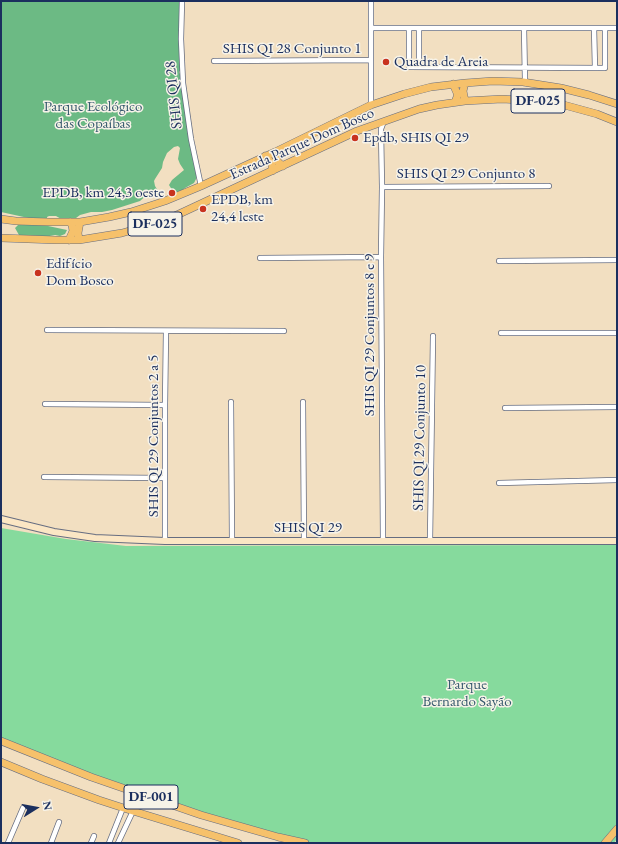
<!DOCTYPE html>
<html>
<head>
<meta charset="utf-8">
<style>
	body { margin:0 }
	#map { position:relative; width:618px; height:844px; overflow:hidden; background:#f2dfc1; font-family:"EB Garamond",serif }
	canvas { display:block }
	.frame { position:absolute; inset:0; border:2px solid #1b2f5e; pointer-events:none }
	.north { position:absolute; left:16px; top:788px; width:40px; height:40px; -webkit-text-stroke:3px #f7f3e8; paint-order:stroke; rotate:79deg; font-size:11px; font-weight:700; line-height:16px; text-align:center; color:#1b2f5e }
	.north::after { content:''; display:block; margin:auto; width:14px; height:18px; background:#1b2f5e; clip-path:polygon(50% 0,100% 100%,50% 72%,0 100%) }
</style>
</head>
<body>
<div id="map">
<canvas width="618" height="844"></canvas>
<div class="frame"></div>
<div class="north">N</div>
</div>
<script>
const context = document.querySelector('canvas').getContext('2d');
context.lineJoin = 'round';
function paint(path, color) { context.fillStyle = color; context.fill(path, 'evenodd'); }
const shape = rows => new Path2D(rows.map(r => 'M' + r).join(''));
function trace(path, color, width, dash) { context.strokeStyle = color; context.lineWidth = width; context.lineCap = dash ? 'butt' : 'round'; context.setLineDash(dash || []); context.stroke(path); }
function drawText(font, color, halo, rows, align = 'center') {
  context.font = font + ' "EB Garamond",serif'; context.lineWidth = 3; context.setLineDash([]); context.textBaseline = 'middle'; context.strokeStyle = halo; context.fillStyle = color; for (const [text, x, y, turn = 0] of rows) {
    context.save(); context.translate(x, y); context.rotate((+turn || 0) * Math.PI / 180); context.textAlign = isNaN(turn) ? turn : align; if (halo) context.strokeText(text, 0, 0); context.fillText(text, 0, 0); context.restore();
  }
}
const green = shape([
	[1,528,66,539,126,546,617,545,617,839,614,843,305,843,128,792,1,741]
]);
const forest = shape([
	[1,1,179,1,182,35,182,68,179,72,182,78,197,177,194,183,185,188,181,191,174,193,169,185,172,180,184,170,180,164,178,159,180,148,178,146,174,147,167,153,163,162,162,168,155,179,154,181,155,186,160,194,155,196,151,193,149,193,140,201,112,210,102,212,91,212,80,215,72,221,63,220,56,216,49,216,47,217,47,224,48,226,67,230,65,234,60,236,55,235,44,237,19,235,15,228,20,223,33,219,1,212]
]);
const street = shape([
	[182,1,181,39,183,83,191,139,201,186],
	[371,28,617,28],
	[409,28,409,67,605,68,605,28],
	[419,28,419,67],
	[524,28,525,80,527,83],
	[594,28,595,68],
	[214,61,371,60],
	[371,105,371,1],
	[382,187,549,186],
	[260,258,381,257],
	[499,261,617,260],
	[47,330,284,331],
	[501,333,617,333],
	[231,402,232,541],
	[303,402,304,541],
	[45,404,165,405],
	[505,408,617,407],
	[44,477,165,478],
	[499,483,617,480],
	[165,541,165,405,166,331],
	[383,541,381,257,382,187,381,129,384,121],
	[430,541,433,336],
	[8,843,23,808],
	[51,843,59,822],
	[91,843,94,836],
	[109,843,123,808],
	[118,843,133,811]
]);
const secondary = shape([
	[1,519,54,532,95,538,165,541,617,541]
]);
const primary = shape([
	[453,84,457,93,457,97,455,102],
	[465,101,463,91,465,83],
	[275,152,276,157,278,162,283,166],
	[265,156,269,160,272,164,272,171],
	[1,219,16,221,49,222,80,222,109,217,131,212,165,201,201,186,275,152,371,105,404,94,431,87,465,83,493,81,523,82,561,88,589,95,617,104],
	[1,238,56,240,79,240,122,233,164,221,357,131,419,109,437,105,465,101,502,99,538,101,564,105,597,114,617,122],
	[69,240,73,231,72,225,70,222],
	[79,240,78,233,80,222],
	[1,741,91,777,201,815,278,837,305,843],
	[1,762,42,779,99,800,133,811,238,843],
	[605,843,617,829]
]);
const markers = [
	[386,62,4,"#c8321e"],
	[355,138,4,"#c8321e"],
	[172,193,4,"#c8321e"],
	[203,209,4,"#c8321e"],
	[38,273,4,"#c8321e"]
];
const shields = [
	[538,101,54],
	[155,224,54],
	[151,797,54]
];
const shieldNames = [
	["DF-025",538,101],
	["DF-025",155,224],
	["DF-001",151,797]
];
const streetNames = [
	["SHIS QI 28 Conjunto 1",292,49],
	["SHIS QI 28",174,95,-96],
	["Estrada Parque Dom Bosco",302,144,-24],
	["SHIS QI 29 Conjunto 8",466,174],
	["SHIS QI 29 Conjuntos 8 e 9",370,335,-90],
	["SHIS QI 29 Conjuntos 2 a 5",154,436,-90],
	["SHIS QI 29 Conjunto 10",420,438,-89],
	["SHIS QI 29",308,528]
];
const poiNames = [
	["Quadra de Areia",394,62],
	["Epdb, SHIS QI 29",363,138],
	["EPDB, km 24,3 oeste",164,193,"right"],
	["EPDB, km",211,200],
	["24,4 leste",211,217],
	["Edifício",46,264],
	["Dom Bosco",46,281]
];
const parkNames = [
	["Parque Ecológico",93,107],
	["das Copaíbas",93,124],
	["Parque",467,685],
	["Bernardo Sayão",467,702]
];
paint(green, '#86da9d');
paint(forest, '#6cba84');
trace(street, '#666d81', 6);
trace(secondary, '#666d81', 8);
trace(primary, '#666d81', 8);
trace(street, '#fff', 4.5);
trace(secondary, '#fbe6c4', 6);
trace(primary, '#f6c16b', 7);
for (const [x, y, r, color] of markers) { const dot = new Path2D(); dot.arc(x, y, r, 0, 2 * Math.PI); context.fillStyle = color; context.fill(dot); trace(dot, '#f7f3e8', 1.5); }
for (const [x, y, w] of shields) { const box = new Path2D(); box.roundRect(x - w / 2, y - 12, w, 24, 3); context.fillStyle = '#f7f3e8'; context.fill(box); trace(box, '#1b2f5e', 1); }
drawText('bold 14px', '#1b2f5e', null, shieldNames);
drawText('15px', '#1b2f5e', '#f7f3e8', streetNames);
drawText('15px', '#1b2f5e', '#f7f3e8', poiNames, 'left');
drawText('15px', '#365a6e', '#f7f3e8', parkNames);
</script>
</body>
</html>
